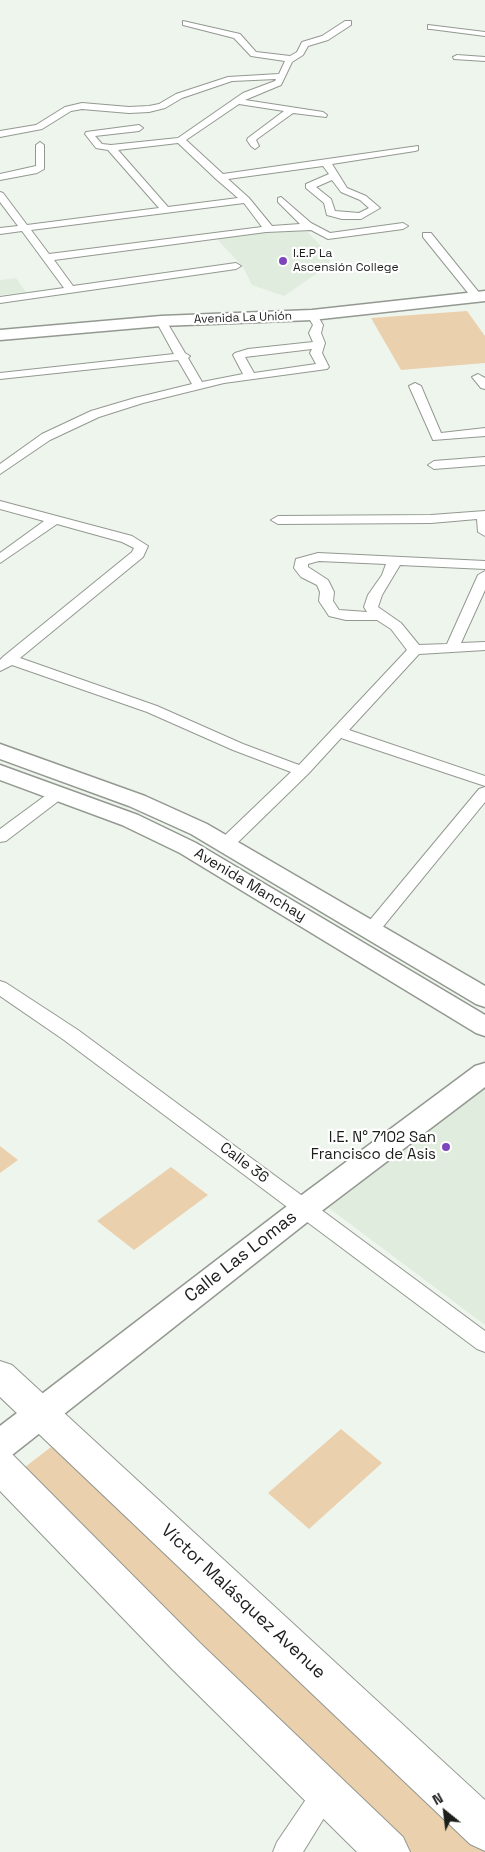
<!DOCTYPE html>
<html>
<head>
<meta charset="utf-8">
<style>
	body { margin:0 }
	#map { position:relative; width:485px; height:1852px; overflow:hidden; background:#eef5ed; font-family:"Space Grotesk",sans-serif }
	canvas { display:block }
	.north { position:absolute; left:420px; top:1787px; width:50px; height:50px; -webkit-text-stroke:4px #fff; paint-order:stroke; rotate:331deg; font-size:14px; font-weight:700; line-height:20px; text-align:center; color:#1c1e1b }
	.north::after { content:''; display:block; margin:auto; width:18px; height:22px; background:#1c1e1b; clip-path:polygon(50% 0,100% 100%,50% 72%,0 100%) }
</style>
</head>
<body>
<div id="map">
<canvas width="485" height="1852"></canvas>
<div class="north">N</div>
</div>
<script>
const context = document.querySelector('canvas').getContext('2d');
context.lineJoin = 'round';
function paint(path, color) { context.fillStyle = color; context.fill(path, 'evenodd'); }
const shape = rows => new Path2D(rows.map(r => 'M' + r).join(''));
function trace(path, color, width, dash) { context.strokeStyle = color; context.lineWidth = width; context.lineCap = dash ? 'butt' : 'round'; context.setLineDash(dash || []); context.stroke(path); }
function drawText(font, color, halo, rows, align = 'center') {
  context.font = font + ' "Space Grotesk",sans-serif'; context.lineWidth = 4.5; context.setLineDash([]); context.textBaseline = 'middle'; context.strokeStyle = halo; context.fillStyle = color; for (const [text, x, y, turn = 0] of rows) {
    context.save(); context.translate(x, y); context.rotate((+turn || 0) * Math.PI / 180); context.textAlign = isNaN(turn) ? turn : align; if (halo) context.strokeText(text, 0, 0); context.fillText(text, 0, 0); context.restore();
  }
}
const built = shape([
	[302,226,330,256,329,265,284,296,252,285,243,267,216,238],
	[16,278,26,292,0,295,0,280],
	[485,1086,485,1325,329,1208]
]);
const green = shape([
	[467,311,485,336,485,363,401,370,371,318],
	[0,1146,18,1160,0,1173],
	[171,1167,208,1195,134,1250,97,1221],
	[341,1429,382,1463,309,1529,268,1493],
	[55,1444,485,1851,485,1852,409,1852,247,1696,25,1467]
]);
const street = shape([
	[183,21,240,34,256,52,290,56,297,52,302,42,322,36,345,21,351,21,351,25,328,40,308,46,303,55,292,62,281,85,245,100,323,112,327,115,326,117,293,113,257,139,256,140,259,146,255,149,251,146,247,140,248,138,284,111,239,104,186,140,223,174,418,146,418,150,415,151,332,164,347,188,366,196,380,208,361,219,342,219,327,215,324,203,306,188,306,184,329,174,323,166,228,179,249,198,272,226,300,224,278,202,278,198,281,197,311,223,330,233,403,223,408,226,403,229,328,239,311,230,266,232,54,260,73,286,236,263,241,266,236,269,0,303,0,297,64,288,22,231,0,234,0,228,18,226,0,202,0,192,3,193,27,225,159,208,108,150,96,148,85,134,86,132,139,125,143,128,139,131,95,136,102,144,111,145,178,138,243,93,275,81,276,79,232,81,182,98,165,108,149,112,129,113,82,109,71,111,42,129,0,137,0,131,36,125,65,107,82,103,129,107,149,106,159,104,176,94,228,77,279,74,285,61,251,56,234,38,183,25,183,21],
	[178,143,216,179,238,198,168,207,118,150,178,143],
	[332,180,341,192,360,200,369,208,359,213,335,211,331,199,316,187,332,180],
	[244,203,262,227,49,254,31,230,244,203],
	[428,25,485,32,485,36,431,29,428,29,428,25],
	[457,55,485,57,485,61,454,59,453,57,457,55],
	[40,142,44,145,44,169,37,173,0,180,0,174,36,166,36,145,40,142],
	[423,233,431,233,481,295,481,299,473,299,423,237,423,233],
	[312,312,316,313,323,325,321,333,325,343,322,353,329,367,327,369,224,383,143,403,99,417,50,440,0,474,0,464,42,434,91,411,135,398,192,384,178,360,0,379,0,373,174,354,156,321,161,318,165,319,185,353,190,356,188,358,202,382,243,374,233,355,235,353,248,349,313,342,309,333,313,325,307,315,312,312],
	[312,349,310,353,316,364,254,373,245,357,312,349],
	[478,374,485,378,485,389,481,388,472,377,478,374],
	[415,383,421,386,441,433,485,428,485,436,433,440,409,386,415,383],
	[485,457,485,465,434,469,428,465,434,461,485,457],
	[0,501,132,536,148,546,143,557,20,658,157,706,243,744,299,765,407,650,391,629,377,620,346,620,329,616,319,601,320,592,317,585,301,577,294,568,296,559,318,553,485,561,485,569,400,565,382,595,378,607,401,623,419,645,447,644,478,575,485,571,485,590,461,643,485,642,485,650,419,654,349,730,485,776,485,786,341,738,308,774,232,848,220,848,218,844,220,840,291,772,233,750,147,712,12,665,0,671,0,660,4,656,132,552,134,548,122,542,57,524,0,563,0,553,44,521,0,509,0,501],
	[319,561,386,564,382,575,368,595,364,607,367,612,339,610,333,601,334,592,328,580,308,567,308,564,319,561],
	[485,511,485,536,478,532,477,519,431,523,278,524,271,520,278,516,431,515,485,511],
	[485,787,485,802,377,934,365,934,362,930,365,926,479,789,485,787],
	[59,788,67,793,65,796,6,841,0,842,0,829,53,790,59,788],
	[0,981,6,983,78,1030,485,1331,485,1352,477,1349,64,1040,0,996,0,981],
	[327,1779,337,1783,340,1792,303,1852,273,1852,277,1842,317,1783,327,1779]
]);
const secondary = shape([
	[485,291,485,301,312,320,161,326,0,340,0,330,161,316,312,310,485,291],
	[0,744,145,796,207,824,485,986,485,1007,476,1004,191,834,129,806,0,759,0,744],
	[0,765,138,815,196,843,485,1015,485,1036,476,1033,180,853,122,825,0,780,0,765],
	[485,1063,485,1087,315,1216,12,1455,0,1459,0,1426,295,1200,475,1066,485,1063]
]);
const primary = shape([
	[0,1361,12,1365,485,1800,485,1851,470,1844,0,1397,0,1361],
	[0,1450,13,1455,200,1643,403,1837,410,1852,357,1852,172,1669,0,1491,0,1450]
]);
const markers = [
	[283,261,5,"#7e46bd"],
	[446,1147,5,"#7e46bd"]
];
const farPoinames = [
	["I.E.P La",293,254],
	["Ascensión College",293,268]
];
const farStreetnames = [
	["Avenida La Unión",243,318,-2]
];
const streetNames = [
	["Avenida Manchay",250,885,31],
	["Calle 36",244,1163,37]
];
const poiNames = [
	["I.E. N° 7102 San",436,1138],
	["Francisco de Asis",436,1155]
];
const nearStreetnames = [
	["Calle Las Lomas",241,1257,-38],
	["Víctor Malásquez Avenue",243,1602,43]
];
paint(built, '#e0ecdd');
paint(green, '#ebd0ad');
trace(street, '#939991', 2);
trace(secondary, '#939991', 3);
trace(primary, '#939991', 2);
paint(street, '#fff');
paint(secondary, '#fff');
paint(primary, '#fff');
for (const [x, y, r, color] of markers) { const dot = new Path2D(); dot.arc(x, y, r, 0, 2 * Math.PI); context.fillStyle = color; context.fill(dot); trace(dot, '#fff', 2); }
drawText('12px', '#1c1e1b', '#fff', farPoinames, 'left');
drawText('12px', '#1c1e1b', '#fff', farStreetnames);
drawText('15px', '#1c1e1b', '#fff', streetNames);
drawText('15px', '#1c1e1b', '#fff', poiNames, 'right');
drawText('18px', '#1c1e1b', '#fff', nearStreetnames);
</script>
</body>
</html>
